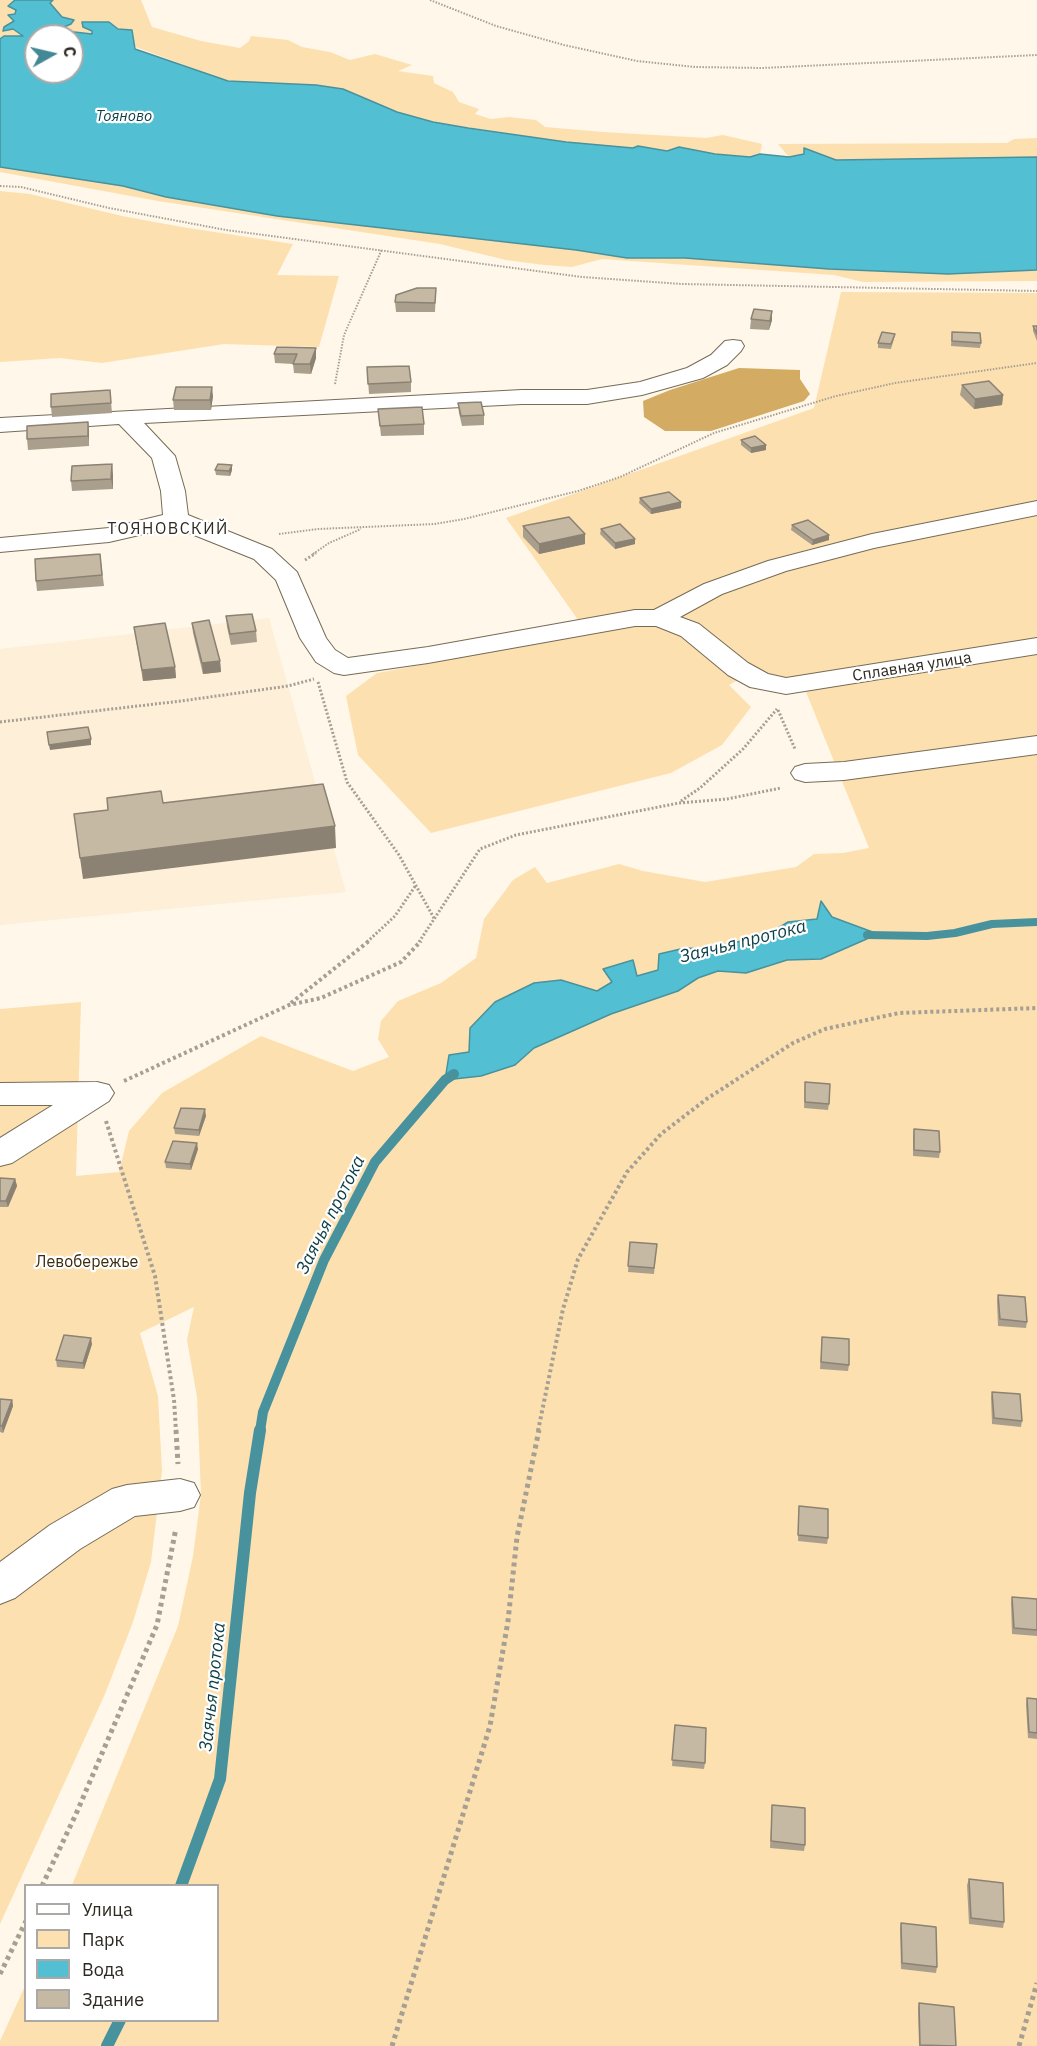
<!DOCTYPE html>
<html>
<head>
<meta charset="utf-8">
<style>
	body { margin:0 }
	#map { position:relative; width:1037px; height:2046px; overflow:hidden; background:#fff7e9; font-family:"IBM Plex Sans",sans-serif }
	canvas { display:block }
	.legend { position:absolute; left:24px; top:1884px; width:195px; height:138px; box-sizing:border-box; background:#fff; border:2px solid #aba9a6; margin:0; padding:8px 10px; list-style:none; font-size:18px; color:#2e2921 }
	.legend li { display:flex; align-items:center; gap:12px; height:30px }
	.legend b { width:30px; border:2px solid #aba9a6 }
	.north { position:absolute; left:24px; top:24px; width:60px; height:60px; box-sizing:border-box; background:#fff; border:2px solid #aba9a6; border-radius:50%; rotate:82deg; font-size:16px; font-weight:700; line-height:24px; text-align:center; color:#2e2921 }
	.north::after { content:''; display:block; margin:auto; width:21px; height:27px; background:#438895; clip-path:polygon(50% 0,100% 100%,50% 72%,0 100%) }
</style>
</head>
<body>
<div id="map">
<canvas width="1037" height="2046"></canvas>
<ul class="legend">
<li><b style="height:8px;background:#fff"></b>Улица</li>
<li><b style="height:16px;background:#fde0af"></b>Парк</li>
<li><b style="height:16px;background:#53bfd2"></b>Вода</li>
<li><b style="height:16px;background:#c6b9a4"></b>Здание</li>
</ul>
<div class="north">С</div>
</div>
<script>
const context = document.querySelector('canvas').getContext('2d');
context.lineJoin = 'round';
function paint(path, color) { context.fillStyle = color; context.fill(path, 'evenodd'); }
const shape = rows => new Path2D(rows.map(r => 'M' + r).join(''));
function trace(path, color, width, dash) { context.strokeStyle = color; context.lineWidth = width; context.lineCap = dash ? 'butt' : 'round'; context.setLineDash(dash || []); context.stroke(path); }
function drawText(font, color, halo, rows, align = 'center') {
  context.font = font + ' "IBM Plex Sans",sans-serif'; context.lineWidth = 4.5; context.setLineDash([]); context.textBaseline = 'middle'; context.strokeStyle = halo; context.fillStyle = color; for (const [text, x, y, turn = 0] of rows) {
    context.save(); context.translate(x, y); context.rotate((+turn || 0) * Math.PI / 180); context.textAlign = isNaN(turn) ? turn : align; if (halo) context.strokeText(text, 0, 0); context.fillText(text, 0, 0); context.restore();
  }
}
const built = shape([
	[269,618,346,892,0,925,0,649]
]);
const green = shape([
	[0,0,15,0,9,6,16,10,15,14,9,15,15,21,4,31,13,29,24,36,4,36,0,39],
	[53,0,141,0,152,27,201,41,240,48,249,41,251,36,288,40,302,47,330,52,350,60,375,54,412,65,398,71,433,76,434,83,453,92,459,102,479,109,475,114,491,119,509,117,536,120,545,127,603,132,706,138,723,135,762,144,760,154,750,157,715,154,679,147,667,151,638,146,633,148,566,142,433,122,397,112,343,89,316,85,228,81,92,31,92,34,65,31,62,17,49,3],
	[1037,138,1037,157,908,160,836,160,805,149,805,154,789,157,778,144,1007,143,1014,139],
	[0,167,123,186,166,197,277,216,576,250,627,258,685,258,829,269,948,274,1037,270,1037,281,863,282,834,275,602,259,572,267,544,265,506,260,440,244,158,201,0,172],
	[0,191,30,194,122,216,182,227,293,244,277,275,339,276,319,347,224,344,102,363,60,358,0,362],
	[841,292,1037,293,1037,2046,0,2046,0,2041,25,1986,26,2020,218,2020,218,1886,72,1885,178,1626,193,1556,201,1494,197,1397,187,1340,194,1307,140,1333,158,1396,162,1471,151,1562,133,1622,105,1694,0,1924,0,1009,81,1002,76,1176,119,1172,129,1131,162,1093,261,1036,353,1071,389,1057,378,1039,381,1021,398,1001,441,983,476,958,484,919,513,880,535,867,547,883,619,864,643,871,705,882,796,867,814,854,843,853,869,848,802,682,753,671,729,685,751,707,722,745,671,773,431,833,358,755,346,696,377,673,588,634,506,518,814,408]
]);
const forest = shape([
	[739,368,800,370,800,379,810,394,804,401,711,431,665,431,644,417,643,401,670,390]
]);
const water = shape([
	[15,0,53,0,50,3,62,17,74,20,71,24,64,27,65,31,92,34,92,31,83,27,82,22,109,22,118,29,132,30,135,49,228,81,316,85,343,89,397,112,433,122,468,128,566,142,633,148,638,146,667,151,679,147,715,154,750,157,760,154,789,157,804,154,804,148,836,160,1037,157,1037,270,948,274,829,269,685,258,627,258,576,250,277,216,166,197,123,186,0,167,0,39,4,36,23,36,13,29,3,31,4,27,14,21,8,15,15,14,16,10,8,6,15,0],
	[36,36,72,36,72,72,36,72,36,36],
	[821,901,832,917,878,934,821,959,787,960,746,973,718,971,698,978,678,991,611,1014,534,1048,515,1065,481,1076,445,1080,449,1055,469,1052,470,1028,495,1002,534,983,561,980,597,991,612,982,603,969,633,960,637,976,658,970,659,954,685,948,707,949,767,935,788,922,817,919,821,901]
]);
const streamFar2 = shape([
	[867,935,927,936,955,933,992,924,1037,922]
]);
const streamFar1 = shape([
	[260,1431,263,1412,324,1260,375,1162,445,1080,454,1074]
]);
const stream = shape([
	[181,1886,220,1779,250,1493,260,1430],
	[107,2046,120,2020]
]);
const pathFar3 = shape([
	[430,0,496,26,564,45,637,61,695,67,762,68,1037,55],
	[0,186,21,187,109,208,226,230,582,277,682,284,1037,291],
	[335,384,344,335,382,249],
	[279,534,318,529,435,524,464,519,578,491,620,477,714,433,836,396,895,383,1037,363],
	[313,554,329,543,361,529]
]);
const pathFar2 = shape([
	[305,560,316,553],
	[318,682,347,782,399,855,435,920],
	[778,710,795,749],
	[0,722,181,701,288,686,314,679],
	[681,801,700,788,743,749,777,709],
	[367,942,395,916,416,885],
	[419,942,480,849,516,835,679,803,727,799,781,788]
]);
const pathFar1 = shape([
	[291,1003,369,941],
	[124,1081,289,1005,321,998,401,962,421,941],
	[106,1121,155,1276,174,1400,176,1431],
	[538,1431,563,1309,578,1259,627,1172,661,1134,708,1098,793,1043,825,1029,899,1013,1037,1008]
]);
const path = shape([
	[176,1430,178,1464],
	[42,1886,76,1814,157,1625,176,1528],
	[0,1974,26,1921],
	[392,2046,490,1726,508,1621,517,1537,539,1430],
	[1019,2046,1037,1983]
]);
const minor = shape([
	[733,340,741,341,744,346,741,351,727,365,703,378,642,395,587,404,522,404,144,423,175,456,185,491,188,515,272,549,297,572,326,638,335,650,348,658,428,647,635,610,654,610,704,584,768,561,872,534,1037,501,1037,515,874,548,786,571,722,594,680,617,699,624,748,663,768,674,786,678,1037,638,1037,654,786,694,750,687,728,675,681,636,656,626,635,626,428,663,344,675,334,673,316,662,300,638,276,580,254,559,174,527,109,542,0,552,0,538,109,528,163,515,161,491,152,458,119,424,0,432,0,418,522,390,587,390,640,382,687,368,711,355,725,341,733,340],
	[1037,736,1037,754,844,780,805,782,795,779,791,773,795,767,805,764,844,762,1037,736],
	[97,1082,109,1085,114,1093,109,1101,12,1163,0,1166,0,1138,53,1105,0,1105,0,1083,97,1082],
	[180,1479,194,1483,200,1495,194,1507,180,1511,135,1516,80,1549,15,1598,0,1604,0,1562,50,1525,112,1489,127,1485,180,1479]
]);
const wall = shape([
	[436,288,435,312,396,312,395,302],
	[751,319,772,320,769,330,750,329],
	[1033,326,1037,326,1037,341,1033,331],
	[952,332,981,343,980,348,951,346],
	[895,334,894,339,891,349,878,348,878,343],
	[277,347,316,358,311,374,294,373,293,364,275,363,274,354],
	[367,367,411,382,411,392,369,394],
	[962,385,1003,395,1002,405,974,409,960,395],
	[110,390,112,413,52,417,51,407],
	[213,396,211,410,174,410,173,400],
	[458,403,484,415,484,425,462,426,459,413],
	[378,409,424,424,424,435,381,436],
	[88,422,89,446,28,450,27,439],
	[741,440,766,450,751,453,741,445],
	[232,465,232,470,230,476,216,475,215,470],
	[113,474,113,489,72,491,71,481],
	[640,498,681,508,651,514,639,503],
	[792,525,829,535,829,540,812,545,791,530],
	[523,526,585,534,585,544,539,554,523,537],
	[601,529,635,544,615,549,600,534],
	[100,554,104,586,37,591,36,581],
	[226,616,256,631,257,642,231,645,227,627],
	[192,623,220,661,221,672,203,674,193,633],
	[134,627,175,667,176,678,143,681],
	[805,1082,829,1104,828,1110,804,1108],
	[206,1116,199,1136,175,1134,174,1128],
	[914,1129,940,1152,939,1158,913,1156,913,1135],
	[198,1149,191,1170,166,1168,165,1162],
	[0,1178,15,1179,17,1186,8,1207,0,1207],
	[630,1242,657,1244,654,1274,628,1272],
	[998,1295,1027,1322,1026,1328,998,1326,997,1301],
	[822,1337,849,1365,848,1371,820,1369],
	[92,1344,84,1369,57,1367,56,1360],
	[992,1392,1022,1421,1021,1427,992,1424,991,1398],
	[0,1399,12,1400,13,1406,3,1433,0,1432],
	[799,1506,828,1538,827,1544,798,1541],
	[1012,1597,1037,1599,1037,1636,1012,1634,1011,1603],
	[1027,1698,1037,1699,1037,1739,1028,1738,1026,1705],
	[675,1725,705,1763,704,1769,672,1766],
	[772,1805,805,1845,804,1851,770,1848],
	[969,1879,1004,1922,1003,1928,969,1924,967,1885],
	[901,1923,937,1967,936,1973,901,1969,900,1929],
	[919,2003,956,2046,919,2046,918,2009]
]);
const shadedWall = shape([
	[772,311,772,320,769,330,770,321],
	[316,348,316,358,311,374,310,364],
	[212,387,213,396,211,410,210,400],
	[1003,395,1002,405,974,409,975,399],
	[88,422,89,432,89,446,88,436],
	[766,445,766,450,751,453,751,448],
	[112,464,113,474,113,489,111,479],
	[232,465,232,470,230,476,229,471],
	[681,502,681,508,651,514,651,509],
	[585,534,585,544,539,554,539,544],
	[829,535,829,540,812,545,813,540],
	[635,539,635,544,615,549,615,543],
	[220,661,221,672,203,674,202,663],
	[175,667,176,678,143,681,142,670],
	[91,739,91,745,50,750,49,745],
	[335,826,336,848,83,879,80,858],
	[205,1109,206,1116,199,1136,199,1130],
	[197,1143,198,1149,191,1170,190,1164],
	[15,1179,17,1186,8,1207,6,1201],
	[91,1338,92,1344,84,1369,83,1363],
	[12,1400,13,1406,3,1433,2,1426]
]);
const building = shape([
	[417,288,436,288,435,303,395,302,396,295,417,288],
	[754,309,772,311,770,321,751,319,754,309],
	[1033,326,1037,326,1037,334,1033,326],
	[882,332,895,334,891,344,878,343,882,332],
	[952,332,980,333,981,343,952,341,952,332],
	[277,347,316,348,310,364,293,364,297,354,274,354,277,347],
	[409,366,411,382,368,384,367,367,409,366],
	[989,381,1003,395,975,399,962,385,989,381],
	[176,387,212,387,210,400,173,400,176,387],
	[110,390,111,403,51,407,51,394,110,390],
	[481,402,484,415,461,416,458,403,481,402],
	[422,407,424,424,380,426,378,409,422,407],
	[88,422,88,436,27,439,27,426,88,422],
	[755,436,766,445,751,448,741,440,755,436],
	[112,464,111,479,71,481,72,466,112,464],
	[218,464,232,465,229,471,215,470,218,464],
	[669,492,681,502,651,509,640,498,669,492],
	[569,517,585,534,539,544,523,526,569,517],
	[808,520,829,535,813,540,792,525,808,520],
	[620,524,635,539,615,543,601,529,620,524],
	[100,554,102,575,36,581,35,559,100,554],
	[252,614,256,631,230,634,226,616,252,614],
	[209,620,220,661,202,663,192,623,209,620],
	[165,623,175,667,142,670,134,627,165,623],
	[88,727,91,739,49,745,47,732,88,727],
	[323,784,335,826,80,858,74,814,108,810,107,798,161,791,163,803,323,784],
	[805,1082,830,1084,829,1104,805,1102,805,1082],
	[181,1108,205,1109,199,1130,174,1128,181,1108],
	[914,1129,939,1131,940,1152,914,1150,914,1129],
	[173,1141,197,1143,190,1164,165,1162,173,1141],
	[0,1178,15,1179,6,1201,0,1201,0,1178],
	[630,1242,657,1244,654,1268,628,1266,630,1242],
	[998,1295,1025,1297,1027,1322,1000,1319,998,1295],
	[64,1335,91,1338,83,1363,56,1360,64,1335],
	[822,1337,849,1339,849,1365,821,1362,822,1337],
	[992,1392,1020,1394,1022,1421,994,1418,992,1392],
	[0,1399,12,1400,2,1426,0,1426,0,1399],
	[799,1506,828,1509,828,1538,798,1535,799,1506],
	[1012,1597,1037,1599,1037,1630,1014,1628,1012,1597],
	[1027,1698,1037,1699,1037,1733,1029,1732,1027,1698],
	[675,1725,706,1728,705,1763,672,1760,675,1725],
	[772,1805,805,1808,805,1845,771,1841,772,1805],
	[969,1879,1003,1883,1004,1922,971,1918,969,1879],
	[901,1923,936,1927,937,1967,902,1963,901,1923],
	[919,2003,954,2007,956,2046,920,2045,919,2003]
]);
const farWaternames = [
	["Тояново",124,117]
];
const farQuarternames = [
	["ТОЯНОВСКИЙ",168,529]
];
const streetNames = [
	["Сплавная улица",912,667,-9]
];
const parkNames = [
	["Левобережье",87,1262]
];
const waterNames = [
	["Заячья протока",743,942,-14],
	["Заячья протока",331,1215,-63],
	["Заячья протока",213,1687,-84]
];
paint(built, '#fdefd8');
paint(green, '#fde0af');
paint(forest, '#d3ab63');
paint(water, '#53bfd2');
trace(water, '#48929d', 1.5);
trace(streamFar2, '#48929d', 8);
trace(streamFar1, '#48929d', 10);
trace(stream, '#48929d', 12);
trace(minor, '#766b57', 2);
trace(pathFar3, '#a69f94', 2, [1.5, 1.5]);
trace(pathFar2, '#a69f94', 3, [2, 2]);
trace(pathFar1, '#a69f94', 4, [3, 3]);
trace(path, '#a69f94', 5, [4, 4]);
paint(minor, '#fff');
paint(wall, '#aa9f8d');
paint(shadedWall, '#8b8273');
paint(building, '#c6b9a4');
trace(building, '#8b8273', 1.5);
drawText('italic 15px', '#0b3e46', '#fff', farWaternames);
context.letterSpacing = '1.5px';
drawText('16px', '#2e2921', '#fff', farQuarternames);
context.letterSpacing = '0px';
drawText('16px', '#2e2921', '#fff', streetNames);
drawText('16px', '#3d2c0c', '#fff', parkNames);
drawText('italic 18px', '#0b3e46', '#fff', waterNames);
</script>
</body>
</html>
